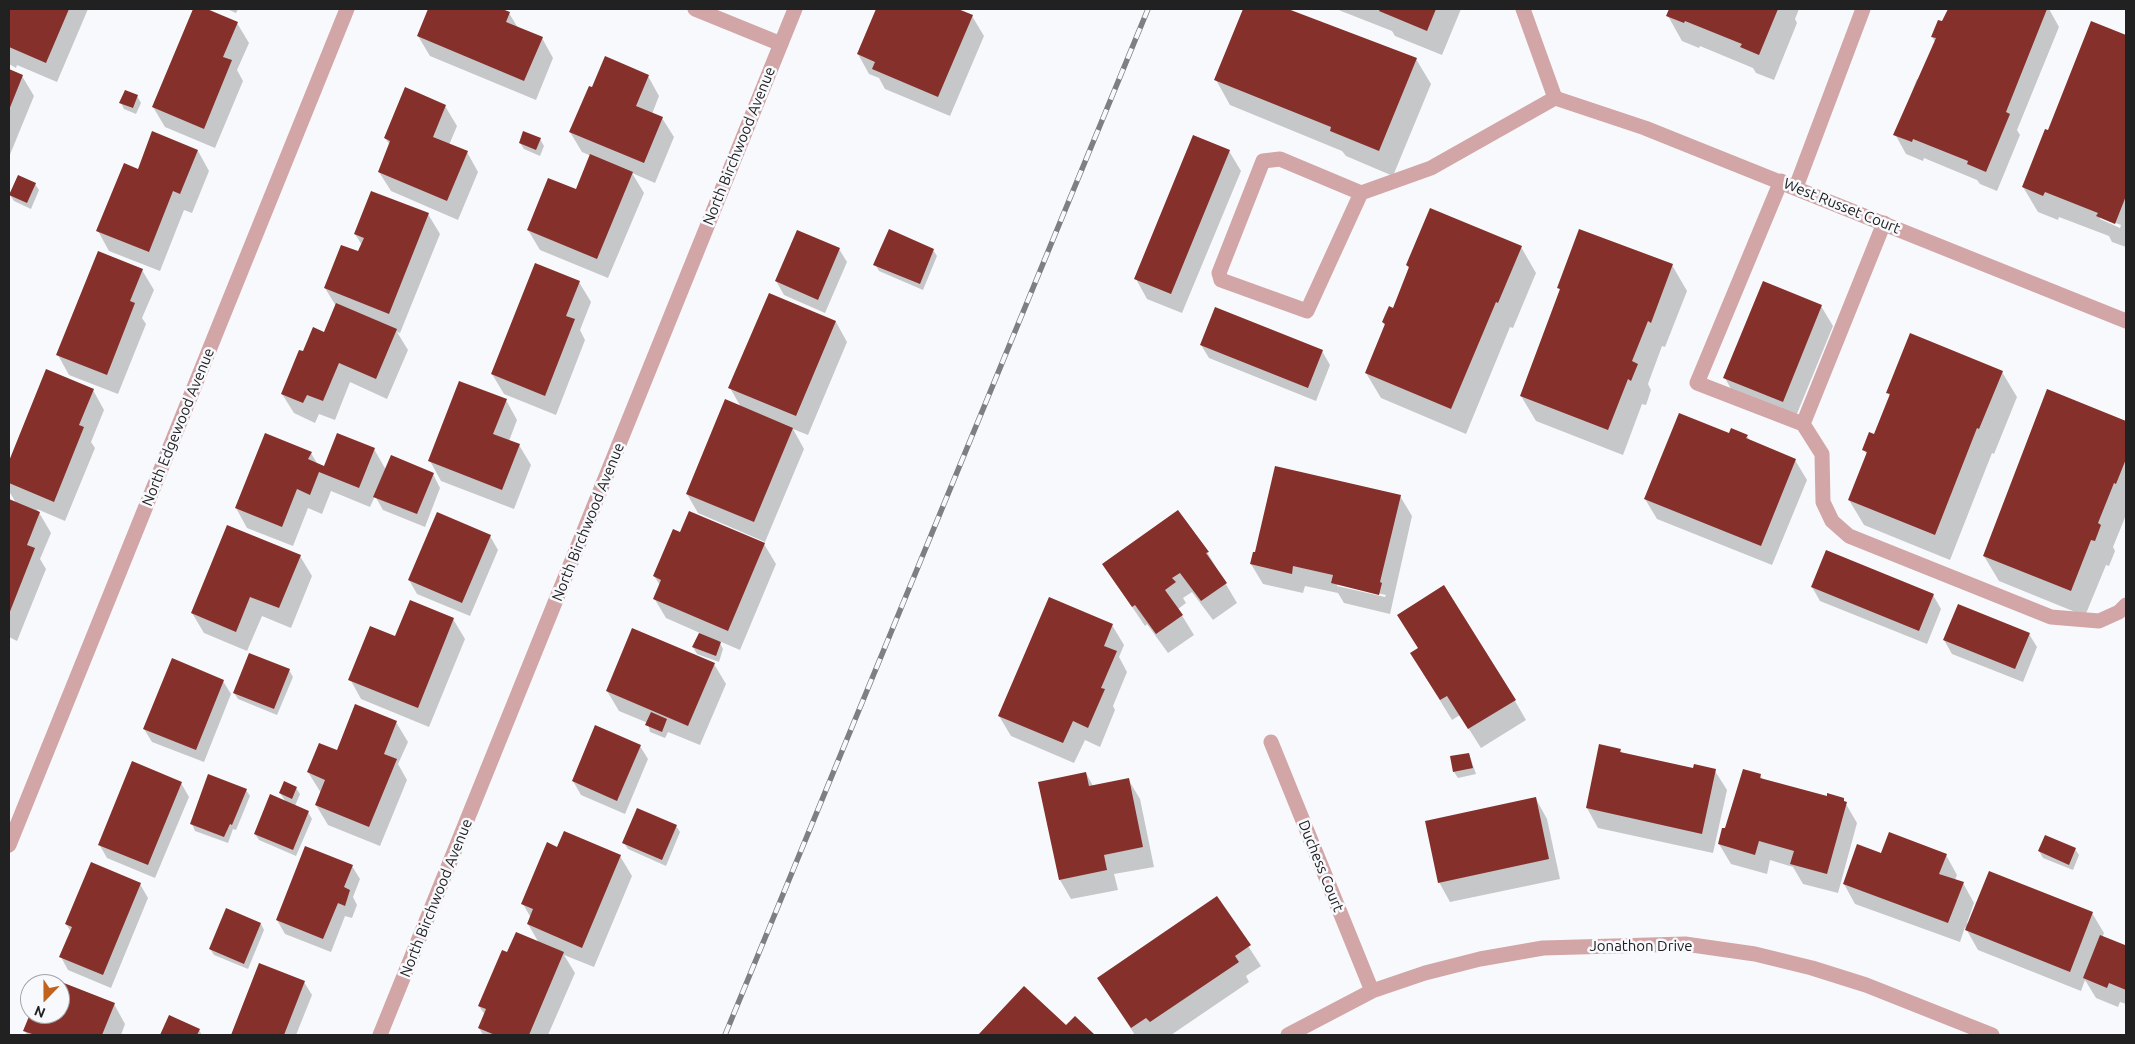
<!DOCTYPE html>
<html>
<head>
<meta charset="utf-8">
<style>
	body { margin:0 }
	#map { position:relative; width:2135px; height:1044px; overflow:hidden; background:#f8f9fc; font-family:Ubuntu,sans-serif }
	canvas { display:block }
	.frame { position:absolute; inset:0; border:10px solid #212122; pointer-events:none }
	.north { position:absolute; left:20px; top:974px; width:50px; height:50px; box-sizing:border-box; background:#f8f9fc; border:1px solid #a2a3a5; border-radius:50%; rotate:202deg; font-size:14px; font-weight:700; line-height:20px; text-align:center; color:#212122 }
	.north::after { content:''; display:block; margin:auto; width:18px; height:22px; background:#c2621f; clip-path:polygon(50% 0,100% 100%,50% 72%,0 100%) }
</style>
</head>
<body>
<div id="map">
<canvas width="2135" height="1044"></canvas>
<div class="frame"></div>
<div class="north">N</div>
</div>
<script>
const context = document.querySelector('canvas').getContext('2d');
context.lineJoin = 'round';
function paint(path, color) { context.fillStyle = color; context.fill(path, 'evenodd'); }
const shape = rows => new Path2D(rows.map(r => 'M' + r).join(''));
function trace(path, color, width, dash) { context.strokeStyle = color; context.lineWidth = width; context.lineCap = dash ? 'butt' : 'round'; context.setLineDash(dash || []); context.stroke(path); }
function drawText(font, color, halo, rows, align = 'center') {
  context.font = font + ' Ubuntu,sans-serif'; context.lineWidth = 5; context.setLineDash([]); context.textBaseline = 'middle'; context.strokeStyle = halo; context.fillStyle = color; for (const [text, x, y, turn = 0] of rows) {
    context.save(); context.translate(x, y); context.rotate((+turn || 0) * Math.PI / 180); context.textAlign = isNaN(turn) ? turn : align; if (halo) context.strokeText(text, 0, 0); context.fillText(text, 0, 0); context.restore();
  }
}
const shadow = shape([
	[9,9,88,9,57,82,17,65,16,68,9,64],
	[194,9,204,9,237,23,249,43,237,70,243,81,215,148,165,127,153,107],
	[227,9,238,9,236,13],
	[430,9,498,9,509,13,518,28,542,38,553,58,536,100,430,56,418,36],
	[877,9,955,9,972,16,984,36,950,116,885,89,879,78,869,74,858,54],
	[1244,9,1285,9,1416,59,1431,84,1393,176,1346,156,1342,151,1230,105,1216,80],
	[1336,9,1461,9,1442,55,1395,36,1392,31],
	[1671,9,1799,9,1795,19,1797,23,1774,80,1756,73,1753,68,1700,46,1699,48,1682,41,1668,16],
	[1949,9,2049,9,2059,27,2017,130,2020,135,1997,191,1980,184,1977,180,1924,158,1923,161,1906,154,1895,134,1917,79,1920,80,1935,42,1932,36,1943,23],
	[2092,23,2126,37,2126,247,2112,242,2109,236,2059,217,2058,220,2038,212,2023,187,2048,132],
	[2100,217,2121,225,2120,228,2100,219],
	[9,70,22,76,34,96,9,157],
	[648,76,659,96,652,114,662,118,674,137,655,183,632,173,644,193,608,278,540,250,528,230,576,191,591,156,582,152,570,132,593,89],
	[137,96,141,103,136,114,124,109,121,103],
	[445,106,457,126,449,145,467,152,478,172,458,220,391,191,379,172,390,145,385,138],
	[540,139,544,146,540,156,524,149,520,143],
	[198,151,209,171,192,213,184,210,160,271,109,251,98,231,139,170],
	[1229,151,1241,171,1182,313,1147,299,1136,279],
	[35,184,39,190,31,209,14,201,10,195],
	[428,214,440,234,400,333,397,332,408,350,387,399,350,382,335,420,319,414,315,423,294,413,282,394,304,353,324,333,336,306,325,288,359,253,362,245,355,234],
	[1521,247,1536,273,1513,328,1510,327,1466,434,1381,398,1366,373,1386,327,1383,322,1393,309,1410,270,1407,265],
	[839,249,847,262,825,313,784,295,776,281],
	[933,250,937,256,923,290,879,271,875,264],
	[1672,265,1687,291,1665,347,1662,346,1648,384,1651,390,1646,405,1642,404,1623,455,1536,421,1521,396,1561,292,1559,288],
	[142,270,154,290,142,318,146,324,118,394,69,375,58,355],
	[579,282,591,302,580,330,585,340,556,415,504,394,492,374],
	[769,294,836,322,847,342,808,435,793,429,804,449,765,542,698,513,687,494,741,407,730,388],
	[1821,306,1833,326,1794,421,1736,398,1725,378],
	[1201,345,1322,351,1330,365,1316,401,1209,358],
	[47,371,93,390,104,410,91,442,95,448,65,521,37,509,51,533,40,559,46,569,17,641,9,637,9,501,16,503,9,491,9,464],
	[2002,372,2017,397,1994,454,1992,453,1950,560,1864,525,1849,500,1867,455,1864,450,1874,436,1890,397,1888,393],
	[2048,390,2126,422,2126,515,2113,547,2115,551,2109,566,2106,565,2085,616,1999,581,1984,556],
	[506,400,517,420,509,441,519,445,531,465,514,509,441,481,430,461],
	[1730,435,1747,436,1750,441,1795,460,1807,480,1772,565,1657,519,1645,499],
	[374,449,386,470,433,474,440,488,425,527,383,510,375,496,370,507,331,491,322,514,308,508,293,546,247,528,236,508,311,453,318,465,324,467],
	[1400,496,1412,516,1390,614,1344,603,1338,593,1305,586,1303,593,1263,584,1251,564],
	[1337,584,1386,595,1385,597,1337,586],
	[681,534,764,544,776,564,740,650,719,641,723,649,719,662,697,654,693,647,700,633,666,618,654,598,660,585,654,576],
	[490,536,498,550,470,616,417,594,409,580],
	[1207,552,1237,603,1213,620,1192,592,1183,598,1186,603,1178,609,1194,635,1168,653,1147,624,1145,626,1103,564],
	[300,556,312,576,291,628,262,616,247,651,204,633,192,613],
	[1812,587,1933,595,1941,609,1927,644,1820,601],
	[1398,615,1515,701,1526,720,1481,748,1460,715,1452,720,1423,673,1419,649],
	[453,619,465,639,429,727,361,699,350,679,396,638],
	[1112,625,1124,645,1119,657,1127,672,1113,706,1115,710,1100,747,1085,740,1074,763,1011,736,999,716],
	[2029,634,2037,647,2023,682,1952,654,1944,640],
	[714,664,726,684,700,745,668,732,665,738,650,732,648,723,619,711,607,691],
	[289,670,293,677,277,715,238,699,234,693],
	[223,681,231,694,204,762,152,742,144,729],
	[396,722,408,742,398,764,407,780,380,846,328,825,316,805,321,793,308,772,337,752],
	[640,746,648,759,625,814,581,795,573,781],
	[1620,750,1623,754,1694,769,1715,771,1727,790,1713,853,1598,828,1587,808],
	[1469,754,1476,774,1458,778,1454,772],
	[1086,773,1093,786,1128,779,1140,799,1154,867,1114,874,1118,890,1071,899,1060,880],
	[1760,775,1763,780,1827,798,1843,799,1857,823,1838,893,1803,884,1793,867,1770,860,1767,874,1731,864,1719,844],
	[181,783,189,797,155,878,107,858,99,844],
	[296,788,300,794,295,806,308,812,312,819,296,856,259,840,255,834,286,802,280,793],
	[246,790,250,796,236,830,233,829,228,843,195,831,192,824],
	[1536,799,1547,819,1560,879,1450,902,1439,882],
	[676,826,680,832,666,866,628,849,624,843],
	[558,849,620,856,632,876,594,967,564,955,575,973,548,1035,483,1035,479,1028,485,1015,479,1006,508,954,539,943,528,924,531,918,523,904],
	[2075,849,2079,855,2073,870,2043,858,2039,851],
	[1882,854,1946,855,1957,875,1955,880,1963,883,1974,903,1967,923,1969,924,2092,913,2104,933,2102,938,2125,946,2126,944,2126,1004,2120,1002,2118,1007,2096,998,2085,980,2081,991,1978,950,1965,927,1960,942,1855,904,1844,884],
	[352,866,360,879,353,897,357,905,352,918,345,916,331,952,285,934,277,920],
	[140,884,148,898,111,988,68,970,61,957,71,932,66,924],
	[1217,898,1261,966,1246,976,1249,982,1171,1035,1135,1035,1098,978],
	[261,924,264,930,248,969,214,955,210,949],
	[47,977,114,1004,125,1024,121,1035,27,1035,25,1031,32,1014,60,1014,60,984,44,984],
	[304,982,312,995,296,1035,232,1035],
	[1024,988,1066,1027,1075,1018,1093,1035,980,1035],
	[169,1017,199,1030,202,1035,161,1035]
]);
const building = shape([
	[9,9,69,9,46,63,9,47],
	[193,9,207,9,238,22,223,57,232,60,204,129,152,107],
	[428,9,502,9,510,12,506,22,543,37,524,81,417,36],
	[876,9,958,9,973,15,938,97,872,69,875,62,857,54],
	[1243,9,1288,9,1417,58,1379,151,1330,131,1331,127,1214,80],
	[1380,9,1436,9,1427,31,1379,11],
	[1669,9,1778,9,1759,55,1740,47,1742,44,1685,21,1684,23,1666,16],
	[1948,9,2047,9,2006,112,2010,114,1986,172,1967,164,1968,161,1913,139,1912,142,1893,135,1936,38,1931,37,1938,20,1942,21],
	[2091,21,2126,35,2126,196,2115,224,2096,216,2098,213,2045,192,2043,196,2022,187,2045,129,2048,130],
	[605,56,649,75,636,106,663,117,644,163,569,132,589,86,592,87],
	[9,69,23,75,9,110],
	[405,87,446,105,433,137,468,151,447,201,378,172,390,141,384,138],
	[125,90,138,95,133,108,119,103],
	[152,131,198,150,180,194,173,191,149,252,96,231,124,163,138,169],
	[523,131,541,138,536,150,519,143],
	[1193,135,1230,150,1171,294,1134,279],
	[590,154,633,172,597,259,527,230,548,178,576,189],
	[18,175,36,183,27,203,9,195],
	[371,191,429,213,389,314,324,288,341,245,358,251,364,238,354,234],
	[1430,208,1522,246,1498,303,1496,302,1451,409,1365,373,1385,324,1382,322,1389,306,1393,308,1409,267,1406,265],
	[889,229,934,249,920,284,873,265],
	[1579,229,1673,264,1651,323,1648,321,1632,361,1638,364,1631,381,1628,379,1608,430,1520,396,1560,289,1557,288],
	[797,230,840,248,818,300,775,281],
	[98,251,143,269,130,301,135,303,107,375,56,355],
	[535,263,580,281,566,316,575,319,545,396,491,374],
	[1763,281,1822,305,1783,402,1723,378],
	[769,293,836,321,796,416,728,388],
	[336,303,397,329,376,379,339,363,323,401,307,395,303,403,281,394,299,350,303,351,313,327,324,332],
	[1215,307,1323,350,1308,388,1200,345],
	[1910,333,2003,371,1979,429,1977,428,1935,535,1848,500,1867,452,1862,450,1869,432,1874,434,1890,394,1886,393],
	[46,369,94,389,79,425,84,427,54,502,9,483,9,461],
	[459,381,507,399,493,434,520,444,502,490,428,461],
	[2047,389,2126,421,2126,459,2116,484,2114,483,2098,523,2101,525,2095,541,2091,540,2071,591,1983,556],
	[725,399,793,428,754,522,686,494],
	[1679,413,1729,433,1731,428,1748,435,1746,438,1796,459,1761,546,1644,499],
	[265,433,312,452,308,459,324,466,337,433,375,448,359,488,319,472,310,495,297,489,282,527,235,508],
	[391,455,434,473,417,514,373,497],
	[1275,466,1401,495,1380,582,1382,583,1379,595,1331,583,1333,575,1293,566,1292,574,1250,564,1253,552,1255,552],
	[9,499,40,512,27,545,35,548,9,614],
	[1178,510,1209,552,1206,553,1227,583,1201,601,1180,573,1172,578,1176,582,1165,590,1183,615,1156,634,1135,605,1132,607,1102,564],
	[689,511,765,543,728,631,653,599,661,580,653,576,673,529,680,532],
	[437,512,491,535,462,603,408,580],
	[227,525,301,555,279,608,250,597,236,632,191,613],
	[1826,550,1934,594,1919,631,1811,587],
	[1444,585,1516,700,1468,729,1447,696,1440,700,1410,653,1418,648,1397,615],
	[1049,597,1113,624,1104,646,1117,651,1101,688,1105,689,1088,728,1073,721,1063,743,998,716],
	[410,600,454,618,418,708,348,680,370,626,395,636],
	[1958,604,2030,633,2015,669,1943,640],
	[632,628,715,663,688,726,606,691],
	[699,633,721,642,716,656,692,647],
	[249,653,290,669,274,709,233,693],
	[172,658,224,680,196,750,143,729],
	[355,704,397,721,384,754,397,759,369,827,315,805,325,780,307,772,319,743,337,750],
	[651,712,667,719,662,732,645,725],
	[595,725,641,745,617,801,572,781],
	[1599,744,1621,749,1620,752,1693,768,1694,764,1716,769,1702,834,1586,808],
	[1469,753,1473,768,1453,772,1450,756],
	[132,761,182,782,148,865,98,845],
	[1743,769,1761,774,1760,778,1827,796,1827,793,1844,798,1844,801,1847,802,1827,874,1790,864,1794,851,1759,841,1755,855,1718,844,1722,828,1725,828],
	[1086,772,1089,786,1129,778,1143,847,1104,855,1107,870,1059,880,1038,782],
	[208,774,247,789,232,825,230,824,224,837,190,824],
	[284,781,297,787,292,799,279,793],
	[270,794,309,811,293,850,254,834],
	[1536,797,1549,859,1438,883,1425,821],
	[637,808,677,825,662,860,622,843],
	[564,831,621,855,582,948,527,924,533,909,521,904,547,842,557,847],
	[1889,832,1947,854,1939,874,1964,882,1948,923,1843,884,1857,844,1881,853],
	[2045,835,2076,848,2069,865,2038,851],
	[305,846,353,865,344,887,350,890,345,906,338,903,323,939,276,920],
	[91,862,141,883,103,975,59,957,72,927,65,924],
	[1989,871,2093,912,2070,972,1965,930],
	[1217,896,1251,945,1235,956,1239,962,1150,1022,1146,1018,1131,1028,1097,978],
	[226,908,261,923,244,964,209,949],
	[516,932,564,952,529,1035,495,1035,478,1028,486,1009,478,1006,502,950,507,952],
	[2100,935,2125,945,2126,941,2126,990,2109,983,2107,988,2083,978],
	[259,963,305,981,284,1035,231,1035],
	[46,976,115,1003,102,1035,35,1035,23,1031,30,1014,60,1014,60,984,43,984],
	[1024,986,1066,1025,1075,1016,1095,1035,978,1035],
	[169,1015,200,1029,197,1035,160,1035]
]);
const lane = shape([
	[1781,181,1697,383,1803,424,1884,223],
	[1796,187,1863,9],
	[1361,193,1280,159,1263,161,1219,273,1221,280,1307,311,1361,193,1431,168,1555,98,1523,9],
	[1803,424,1822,454,1823,502,1832,521,1849,536,2051,617,2099,621,2119,612,2126,605]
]);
const street = shape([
	[695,9,781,44],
	[1555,98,1645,128,2126,321],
	[1271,742,1372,991],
	[9,845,347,9],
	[380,1035,795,9],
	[1288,1035,1372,991,1425,973,1480,959,1543,948,1685,944,1755,954,1812,968,1866,985,1992,1035]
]);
const rail = shape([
	[725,1035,1148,9]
]);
const streetNames = [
	["North Birchwood Avenue",739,146,-68],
	["West Russet Court",1842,206,22],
	["North Edgewood Avenue",178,427,-68],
	["North Birchwood Avenue",588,522,-68],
	["Duchess Court",1321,866,68],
	["North Birchwood Avenue",436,898,-68],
	["Jonathon Drive",1641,946]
];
paint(shadow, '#0003');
paint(building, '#85302a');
trace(lane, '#d2a5a7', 15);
trace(street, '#d2a5a7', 15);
trace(rail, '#7e7f81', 5.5);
trace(rail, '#f8f9fc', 4, [11]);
drawText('15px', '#212122', '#f8f9fc', streetNames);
</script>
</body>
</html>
